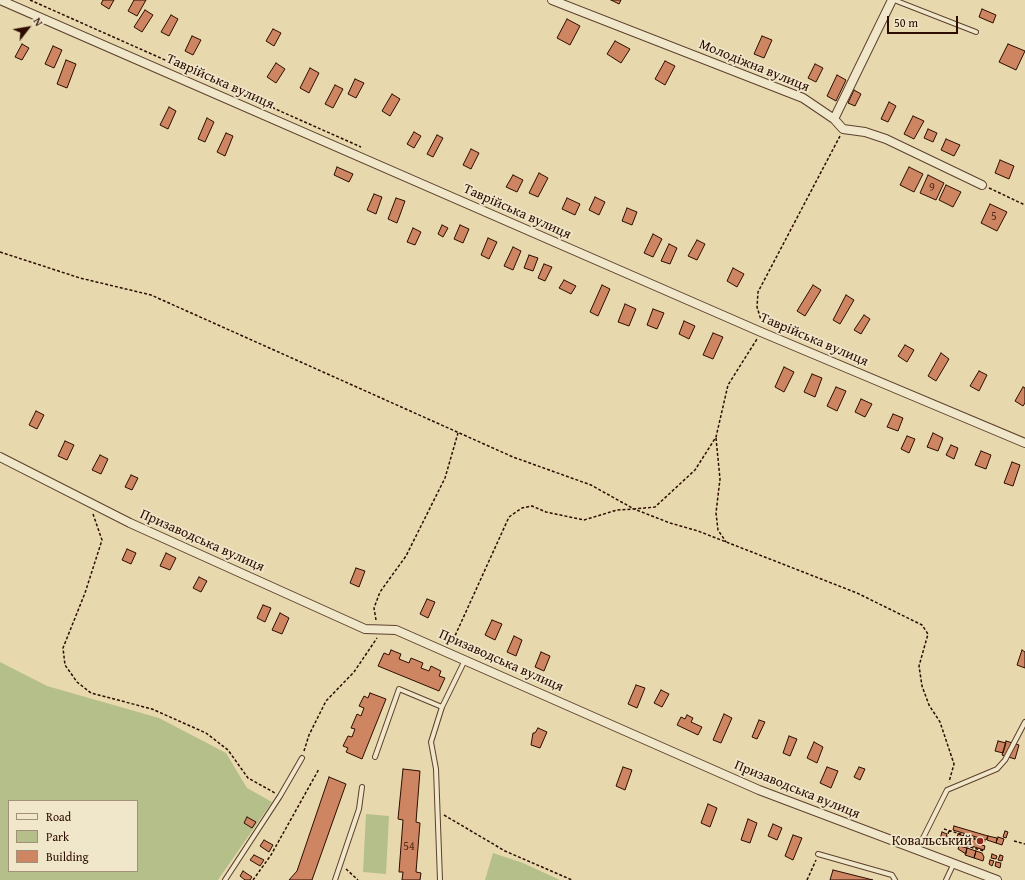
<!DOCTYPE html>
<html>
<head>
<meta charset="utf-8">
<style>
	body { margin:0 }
	#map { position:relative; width:1025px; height:880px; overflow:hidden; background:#e8d8ad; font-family:"Gentium Book Plus",serif }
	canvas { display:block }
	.legend { position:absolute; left:8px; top:800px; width:130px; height:72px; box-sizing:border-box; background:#f0e6ca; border:1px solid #a28f7a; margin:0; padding:5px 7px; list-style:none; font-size:12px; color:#2d0d01 }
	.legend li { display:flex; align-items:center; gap:8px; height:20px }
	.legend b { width:20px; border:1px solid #a28f7a }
	.north { position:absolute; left:8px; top:8px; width:40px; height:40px; -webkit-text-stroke:3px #f0e6ca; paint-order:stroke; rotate:59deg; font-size:11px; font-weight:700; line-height:16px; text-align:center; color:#2d0d01 }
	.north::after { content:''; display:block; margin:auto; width:14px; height:18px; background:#2d0d01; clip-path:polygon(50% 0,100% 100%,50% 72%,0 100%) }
	.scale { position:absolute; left:887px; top:16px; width:71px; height:18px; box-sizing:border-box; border:2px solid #2d0d01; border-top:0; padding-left:5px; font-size:12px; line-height:14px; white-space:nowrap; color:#2d0d01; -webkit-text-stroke:3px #f0e6ca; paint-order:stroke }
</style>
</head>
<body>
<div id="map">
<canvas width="1025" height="880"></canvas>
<ul class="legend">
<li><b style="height:5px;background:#f0e6ca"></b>Road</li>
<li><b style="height:11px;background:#b5bf8a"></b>Park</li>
<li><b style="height:11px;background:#cd8562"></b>Building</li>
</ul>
<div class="north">N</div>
<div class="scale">50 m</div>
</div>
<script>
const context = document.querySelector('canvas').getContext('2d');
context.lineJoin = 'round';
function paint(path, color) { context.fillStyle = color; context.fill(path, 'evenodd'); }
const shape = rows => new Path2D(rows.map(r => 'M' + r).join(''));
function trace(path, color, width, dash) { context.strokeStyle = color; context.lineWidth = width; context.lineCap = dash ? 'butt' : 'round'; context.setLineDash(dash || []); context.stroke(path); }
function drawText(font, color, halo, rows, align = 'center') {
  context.font = font + ' "Gentium Book Plus",serif'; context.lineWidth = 3.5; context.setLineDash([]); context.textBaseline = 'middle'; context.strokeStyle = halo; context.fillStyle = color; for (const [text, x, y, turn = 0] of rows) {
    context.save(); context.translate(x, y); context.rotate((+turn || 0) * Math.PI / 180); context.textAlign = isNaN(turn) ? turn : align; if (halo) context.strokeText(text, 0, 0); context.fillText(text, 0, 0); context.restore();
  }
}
const green = shape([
	[0,662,47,686,159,718,226,753,247,788,272,802,218,880,0,880],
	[9,801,137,801,137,871,9,871],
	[366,814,389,816,386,874,363,872],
	[493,853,523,863,560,880,485,880]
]);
const building = shape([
	[103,0,114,0,109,9,101,4,103,0],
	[134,0,146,0,137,16,128,11,134,0],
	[611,0,621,0,619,4,611,0],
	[982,9,996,15,993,23,979,17,982,9],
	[145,10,153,15,142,32,134,27,145,10],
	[171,15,178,19,169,36,161,32,171,15],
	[567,19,580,26,570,45,557,38,567,19],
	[273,29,281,33,274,46,266,41,273,29],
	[192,36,201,40,193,55,185,51,192,36],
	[762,36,772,40,764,58,754,54,762,36],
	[615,41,630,49,621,63,607,54,615,41],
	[22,44,29,48,22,60,15,57,22,44],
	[1008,44,1025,51,1016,70,999,62,1008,44],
	[53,46,62,50,54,68,45,64,53,46],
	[66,60,76,64,67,88,57,84,66,60],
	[665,61,675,66,665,85,655,79,665,61],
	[276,63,285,69,276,83,267,77,276,63],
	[815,64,823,68,816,82,808,78,815,64],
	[310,68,319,73,309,93,300,88,310,68],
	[837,75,846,80,836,101,827,96,837,75],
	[355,79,364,83,356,98,348,94,355,79],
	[335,85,343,89,333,108,325,104,335,85],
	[854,90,861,94,855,106,848,103,854,90],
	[392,94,400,99,390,116,382,111,392,94],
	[889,102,896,106,888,122,881,119,889,102],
	[169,107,176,111,168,129,160,125,169,107],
	[913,116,924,121,914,139,904,134,913,116],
	[207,118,214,122,205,142,198,139,207,118],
	[928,129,937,133,933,142,924,138,928,129],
	[414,132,421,136,414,148,407,144,414,132],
	[226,133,233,136,225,156,217,152,226,133],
	[437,135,443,138,433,157,427,154,437,135],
	[946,139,960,145,954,156,941,150,946,139],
	[471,149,479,153,471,169,463,165,471,149],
	[1000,160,1014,166,1009,179,995,173,1000,160],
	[337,167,353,174,349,182,334,175,337,167],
	[909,167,923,174,914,192,900,185,909,167],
	[539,173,548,178,538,197,529,193,539,173],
	[513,175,523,180,517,192,506,187,513,175],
	[928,175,944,183,936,200,920,193,928,175],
	[946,185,961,192,953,207,939,200,946,185],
	[374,194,382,197,376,214,367,210,374,194],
	[595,197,605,202,599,215,589,210,595,197],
	[396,198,405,201,397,223,388,219,396,198],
	[567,198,580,204,575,215,562,209,567,198],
	[990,204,1007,212,997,231,981,223,990,204],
	[627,208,637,212,632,225,622,221,627,208],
	[442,225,448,228,443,237,438,234,442,225],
	[460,225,469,229,463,243,454,239,460,225],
	[413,228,421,232,415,245,407,242,413,228],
	[653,234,662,239,653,257,644,253,653,234],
	[488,238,497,242,489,259,481,255,488,238],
	[697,240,705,244,697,260,688,256,697,240],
	[669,244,677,248,670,264,661,261,669,244],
	[513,247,521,251,513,270,504,266,513,247],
	[529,255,538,258,533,271,524,268,529,255],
	[544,264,552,267,545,281,538,278,544,264],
	[733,268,744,274,737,287,727,281,733,268],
	[564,280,576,286,571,294,559,288,564,280],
	[602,285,610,289,598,316,590,312,602,285],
	[813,285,821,290,805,316,797,311,813,285],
	[846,295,854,300,840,324,833,320,846,295],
	[625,304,636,309,629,326,618,322,625,304],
	[653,309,664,313,657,329,647,325,653,309],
	[864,315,870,319,861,334,854,330,864,315],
	[684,321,695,326,689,339,679,334,684,321],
	[713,333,723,337,713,359,703,355,713,333],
	[905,345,914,350,907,362,898,356,905,345],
	[941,353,949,359,936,381,928,376,941,353],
	[784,367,794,372,784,392,775,387,784,367],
	[979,371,987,375,979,391,970,386,979,371],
	[812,374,822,378,815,397,804,392,812,374],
	[836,387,846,391,837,411,827,406,836,387],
	[1023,387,1025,388,1025,403,1023,406,1015,401,1023,387],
	[861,399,872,404,865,417,855,412,861,399],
	[36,411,44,415,37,429,29,425,36,411],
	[893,414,903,418,898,431,887,427,893,414],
	[933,433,943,438,938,451,927,447,933,433],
	[907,436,915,439,909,453,901,449,907,436],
	[65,441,74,445,67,460,58,456,65,441],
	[951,445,958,448,954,459,946,455,951,445],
	[981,451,991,455,986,469,975,465,981,451],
	[100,455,108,459,101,474,92,470,100,455],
	[1012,462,1020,465,1013,486,1004,483,1012,462],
	[131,475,138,478,132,490,125,487,131,475],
	[127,549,136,553,131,564,122,560,127,549],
	[166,553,176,558,170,570,160,566,166,553],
	[356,568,365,571,359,587,350,583,356,568],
	[199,577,207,581,201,592,193,588,199,577],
	[427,599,435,602,428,618,420,614,427,599],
	[263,605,271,608,265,622,257,618,263,605],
	[280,613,289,618,282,634,272,630,280,613],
	[492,620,502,624,495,640,485,635,492,620],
	[514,636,522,640,516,656,507,652,514,636],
	[391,650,401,654,399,659,409,663,411,658,423,663,421,668,429,671,431,666,441,671,439,676,445,678,439,691,378,666,384,653,389,655,391,650],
	[1022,650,1025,652,1025,668,1017,665,1022,650],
	[541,652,550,656,544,671,535,667,541,652],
	[636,685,645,688,637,708,628,704,636,685],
	[661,690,669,694,662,707,654,703,661,690],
	[370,693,386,699,362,759,346,752,348,748,343,746,348,736,352,737,355,729,351,728,357,714,361,716,364,708,359,706,364,696,368,698,370,693],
	[724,714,732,718,721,743,713,740,724,714],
	[687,715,693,718,691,722,702,727,698,735,677,725,681,717,685,719,687,715],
	[759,720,765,722,757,739,752,737,759,720],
	[538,728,547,732,540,748,531,745,533,733,535,733,538,728],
	[789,736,797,739,790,756,783,753,789,736],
	[998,741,1006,743,1003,753,995,751,998,741],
	[1006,741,1019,745,1015,759,1002,755,1006,741],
	[814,742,823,747,817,763,807,758,814,742],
	[623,767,632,770,625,790,616,786,623,767],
	[827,767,838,771,831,788,820,783,827,767],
	[859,767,865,769,860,780,854,777,859,767],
	[403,769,420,771,416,822,420,823,416,872,421,873,420,880,402,880,403,872,399,872,403,820,398,819,403,769],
	[329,777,346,784,312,880,289,880,297,871,329,777],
	[708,804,717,808,710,827,701,823,708,804],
	[247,817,256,822,252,828,244,823,247,817],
	[748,819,757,823,750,843,741,840,748,819],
	[773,824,782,828,777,840,768,836,773,824],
	[954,826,988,836,986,840,953,830,954,826],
	[1005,831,1008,832,1006,838,1003,837,1005,831],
	[942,832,947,834,944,843,939,842,942,832],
	[958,834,983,842,982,845,985,846,984,850,956,841,958,834],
	[793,835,802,838,793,860,785,856,793,835],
	[988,836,997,838,996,843,987,840,988,836],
	[998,837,1004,839,1002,845,996,843,998,837],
	[264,840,273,845,269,852,260,846,264,840],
	[959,846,967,848,966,854,958,849,959,846],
	[967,848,976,851,974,858,965,855,967,848],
	[976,851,982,853,984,857,983,861,974,858,976,851],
	[992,854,997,856,996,859,991,858,992,854],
	[254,855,264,860,260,866,250,860,254,855],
	[1000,855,1003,856,1002,861,998,860,1000,855],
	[990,860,994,861,992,866,989,864,990,860],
	[996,862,1001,863,1000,868,995,866,996,862],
	[833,870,873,880,830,880,833,870],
	[243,871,252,877,250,880,245,880,240,876,243,871]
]);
const path = shape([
	[30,0,361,147],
	[989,188,1025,205],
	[0,252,80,278,151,295,513,457,591,485,634,509,655,507,695,470,716,437,728,385,757,339],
	[762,323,757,307,758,292,840,136],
	[716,438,720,479,716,513,718,530,726,542],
	[93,514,102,540,85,593,63,648,65,665,77,682,91,693,152,709,206,733,228,750,248,778,275,793],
	[376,620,374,608,380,592,406,556,445,478,458,433],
	[453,645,454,638,509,517,516,512,522,508,532,506,546,512,584,520,617,510,634,509,670,523,698,531,857,593,922,625,928,634,919,666,922,686,929,705,940,722,954,764,949,782],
	[304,751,309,735,326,701,354,672,377,638],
	[444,815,505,851,572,880],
	[944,829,987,842],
	[949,831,946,840,984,851],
	[1014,841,1025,844],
	[346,869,358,880],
	[253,880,271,855,319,769],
	[807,880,816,860]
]);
const service = shape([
	[894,0,976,32],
	[375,757,399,689,442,707],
	[917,850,947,790,997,769,1005,760,1025,722],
	[818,854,892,875,895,880],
	[225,880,280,796,302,758],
	[335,880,359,809,362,787],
	[440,880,436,769,431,742,442,707,465,660],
	[946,880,954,863]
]);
const minor = shape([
	[0,0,761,332,1025,443],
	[552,0,803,98,834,119,843,129,865,132,886,139,982,185],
	[834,119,892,0],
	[0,457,130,523,365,629,396,630,759,790,997,880]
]);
const markers = [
	[980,841,4,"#8f2418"]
];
const numberNames = [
	["9",932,188],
	["5",994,217],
	["54",409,847]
];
const streetNames = [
	["Молодіжна вулиця",754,66,22],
	["Таврійська вулиця",220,82,24],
	["Таврійська вулиця",517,212,24],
	["Таврійська вулиця",814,340,23],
	["Призаводська вулиця",202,541,24],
	["Призаводська вулиця",501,661,24],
	["Призаводська вулиця",797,790,22]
];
const poiNames = [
	["Ковальський",972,841]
];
paint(green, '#b5bf8a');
paint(building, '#cd8562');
trace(building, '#2d0d01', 1);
trace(service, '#5c402c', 6);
trace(minor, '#5c402c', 10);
trace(path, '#2d0d01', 1.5, [3, 2]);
trace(service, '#f0e6ca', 4);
trace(minor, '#f0e6ca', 8);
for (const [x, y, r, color] of markers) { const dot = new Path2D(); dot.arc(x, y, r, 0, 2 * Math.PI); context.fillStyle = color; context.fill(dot); trace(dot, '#f0e6ca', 1.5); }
drawText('12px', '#552b19', null, numberNames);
drawText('14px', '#2d0d01', '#f0e6ca', streetNames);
drawText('14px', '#2d0d01', '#f0e6ca', poiNames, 'right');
</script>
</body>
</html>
